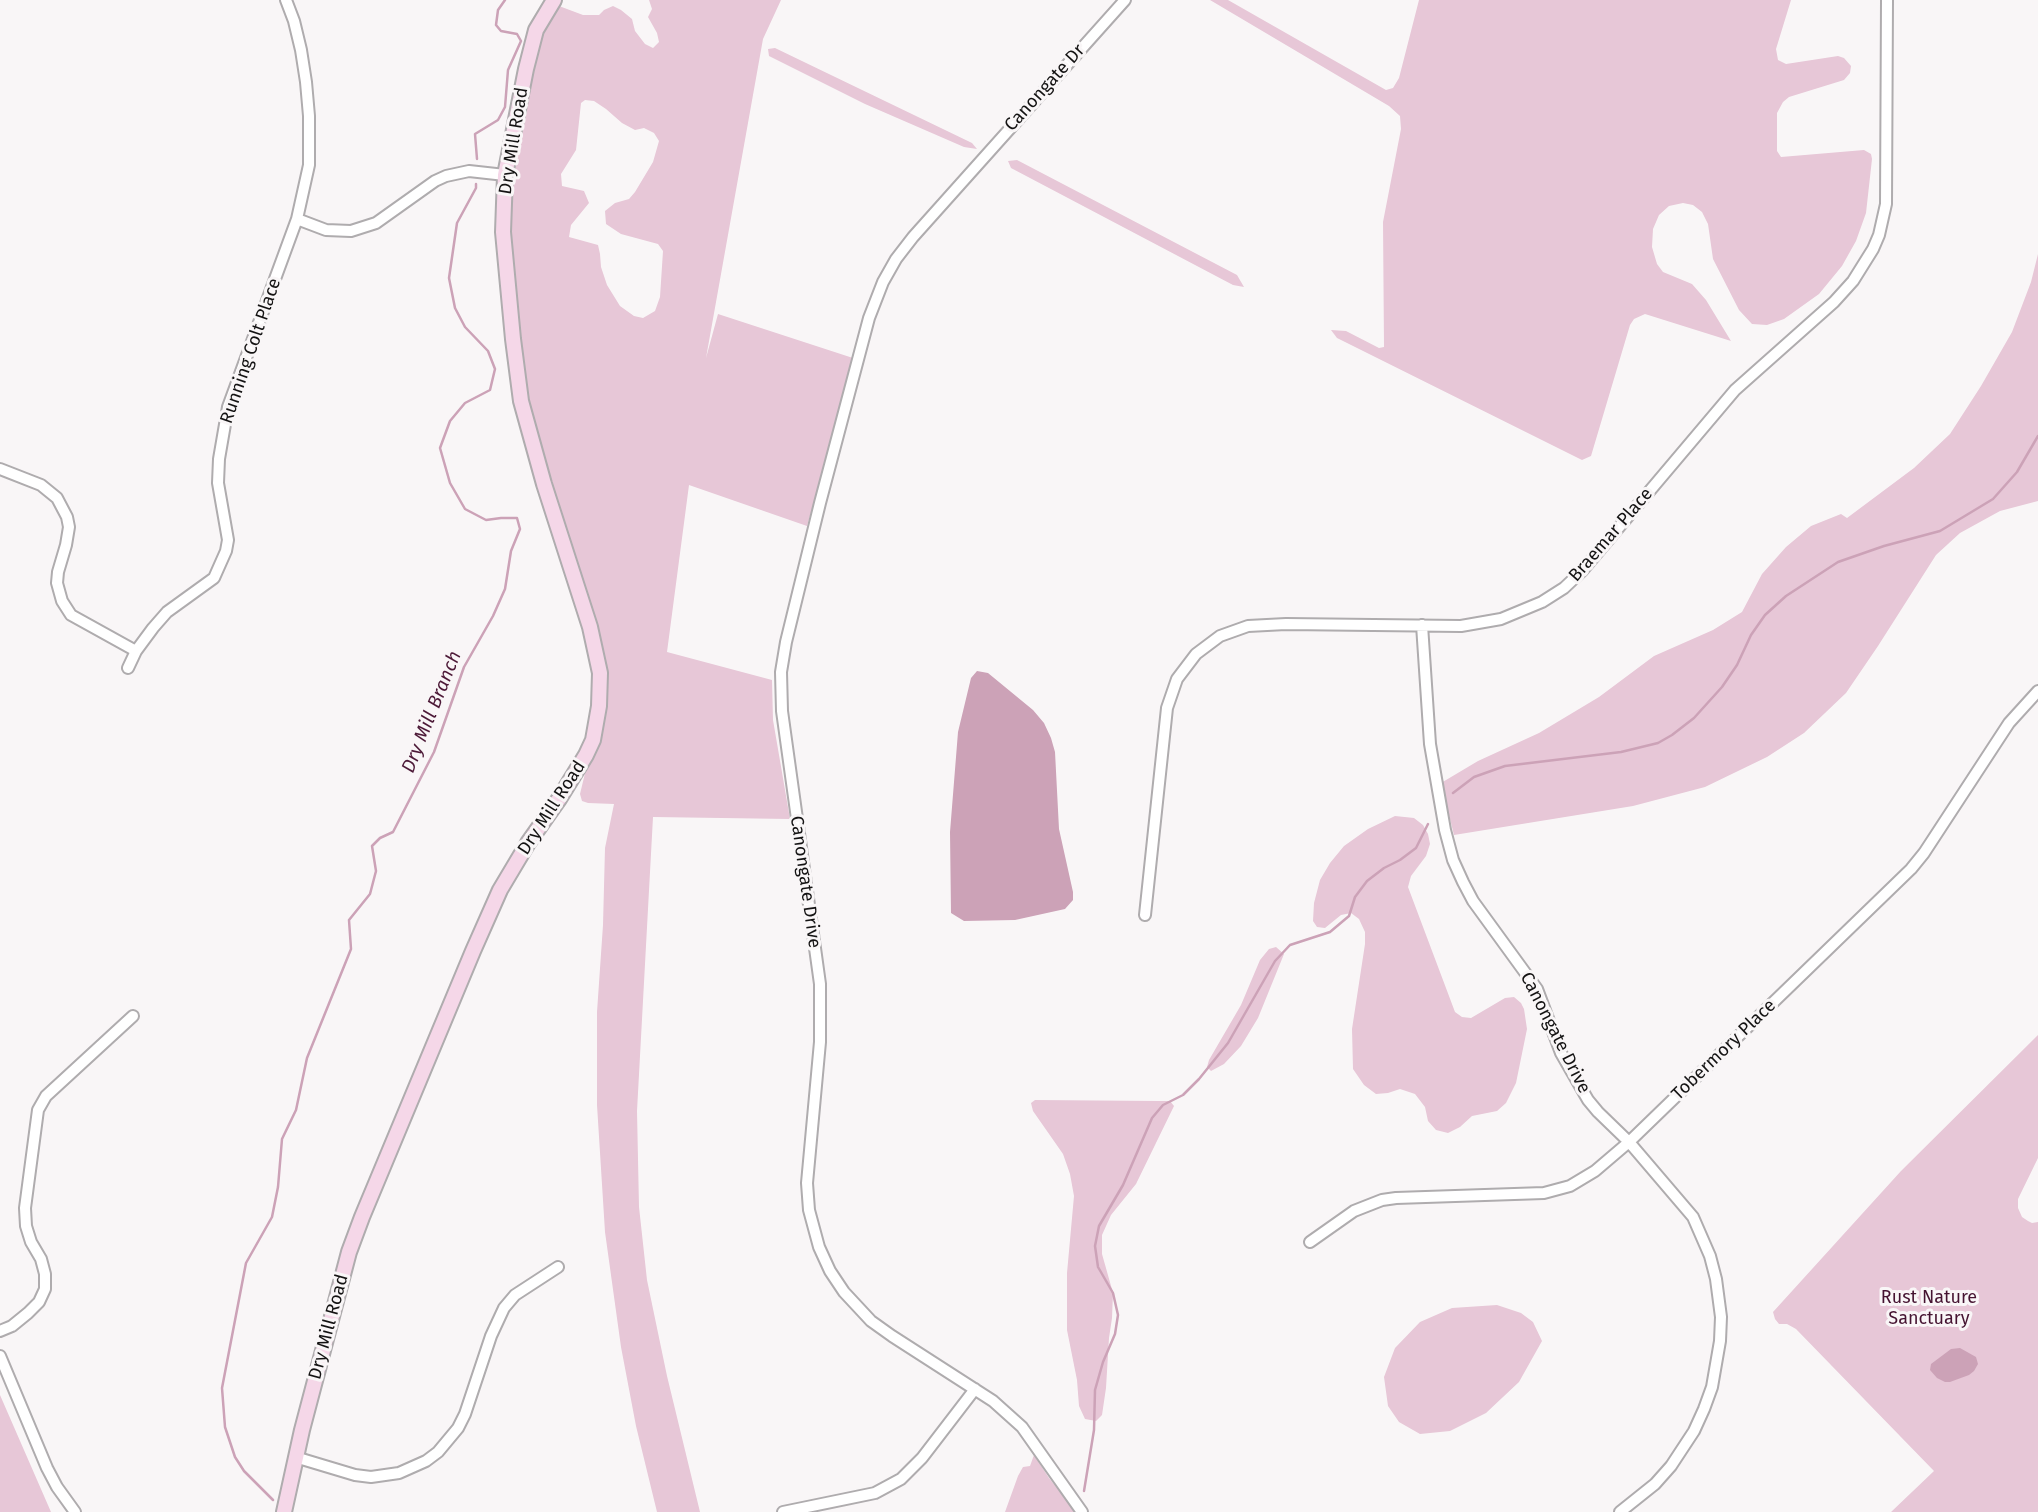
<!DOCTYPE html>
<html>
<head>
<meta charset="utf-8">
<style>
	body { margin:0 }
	canvas { display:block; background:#f9f6f7 }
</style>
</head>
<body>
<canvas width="2038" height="1512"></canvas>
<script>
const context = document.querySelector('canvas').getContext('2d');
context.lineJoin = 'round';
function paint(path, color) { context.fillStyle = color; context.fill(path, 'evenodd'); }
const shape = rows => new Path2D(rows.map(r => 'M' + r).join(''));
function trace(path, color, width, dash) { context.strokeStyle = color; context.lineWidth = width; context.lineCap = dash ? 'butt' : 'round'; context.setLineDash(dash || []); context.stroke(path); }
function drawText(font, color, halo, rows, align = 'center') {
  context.font = font + ' "Fira Sans",sans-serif'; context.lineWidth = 6; context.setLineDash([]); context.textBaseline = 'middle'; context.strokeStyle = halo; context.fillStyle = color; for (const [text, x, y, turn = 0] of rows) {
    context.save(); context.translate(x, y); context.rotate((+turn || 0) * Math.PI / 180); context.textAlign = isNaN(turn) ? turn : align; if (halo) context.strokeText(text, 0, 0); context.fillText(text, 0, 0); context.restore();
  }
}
const green = shape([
	[649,0,781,0,763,39,706,358,718,314,856,359,807,526,689,485,667,652,772,680,773,720,790,819,653,817,637,1111,639,1207,647,1280,667,1376,700,1512,657,1512,636,1426,621,1347,605,1232,597,1105,597,1012,603,925,605,848,614,804,588,803,582,801,580,794,593,740,600,673,521,401,503,232,526,69,551,3,583,15,599,15,604,10,613,6,621,10,632,19,635,31,645,44,653,48,659,42,657,33,648,17,652,9],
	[585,100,594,101,606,109,622,123,635,130,644,128,654,133,659,141,653,162,635,192,629,199,615,203,605,211,606,224,621,234,658,244,663,251,660,297,655,311,643,318,634,316,620,306,607,285,601,267,600,254,598,245,569,237,571,225,589,203,584,191,562,186,561,174,576,150,581,103],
	[1210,0,1228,0,1386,90,1393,88,1399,78,1419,0,1791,0,1776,49,1778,60,1786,64,1838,56,1844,58,1851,66,1850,73,1844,80,1789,97,1783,102,1777,113,1777,151,1781,157,1864,150,1871,154,1872,159,1866,213,1856,241,1842,266,1819,294,1784,319,1767,325,1752,324,1739,310,1713,259,1708,224,1702,212,1693,205,1683,203,1669,206,1659,215,1653,229,1652,247,1657,264,1663,272,1692,284,1706,300,1731,341,1645,314,1634,319,1630,325,1591,456,1582,460,1337,338,1331,330,1346,331,1379,348,1384,347,1383,222,1401,129,1400,116,1389,106],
	[775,48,972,143,977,149,964,147,865,104,769,56,768,49],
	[1017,160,1237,275,1244,287,1233,285,1011,168,1008,161],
	[2038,254,2038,501,2000,511,1960,533,1936,555,1878,646,1846,693,1804,733,1767,757,1705,787,1633,806,1454,835,1441,783,1478,761,1539,733,1599,697,1654,656,1713,630,1742,612,1762,574,1786,547,1811,526,1841,514,1847,518,1914,468,1950,434,1981,386,2012,332,2031,282],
	[1395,816,1414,818,1423,825,1428,834,1430,844,1426,856,1411,876,1408,887,1455,1012,1462,1017,1471,1018,1505,998,1514,997,1521,1003,1524,1009,1527,1029,1516,1083,1506,1103,1497,1111,1472,1116,1460,1127,1448,1133,1436,1130,1428,1121,1425,1107,1415,1094,1400,1089,1388,1093,1376,1094,1364,1085,1353,1069,1352,1029,1365,944,1365,932,1359,919,1351,913,1341,915,1325,928,1317,927,1313,921,1314,903,1320,880,1330,863,1344,846,1368,829],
	[1276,947,1284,954,1258,1018,1241,1046,1224,1064,1211,1071,1207,1067,1209,1060,1241,1005,1260,960,1269,949],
	[2038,1035,2038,1158,2018,1199,2018,1208,2022,1217,2028,1221,2032,1223,2038,1222,2038,1512,1891,1512,1934,1471,1796,1329,1787,1324,1779,1324,1775,1319,1773,1312,1901,1171],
	[1035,1100,1158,1101,1170,1101,1174,1106,1136,1184,1111,1215,1102,1235,1102,1254,1113,1293,1112,1318,1109,1338,1106,1388,1102,1415,1096,1421,1085,1419,1079,1406,1077,1380,1067,1330,1067,1273,1074,1196,1070,1174,1063,1154,1033,1111,1031,1103],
	[1497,1305,1521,1313,1533,1322,1542,1341,1519,1382,1486,1413,1450,1431,1420,1434,1399,1422,1388,1406,1384,1377,1395,1348,1420,1322,1452,1308],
	[0,1394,0,1395,51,1512,0,1512],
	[1034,1455,1049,1478,1076,1512,1005,1512,1018,1476,1023,1467,1030,1466]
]);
const water = shape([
	[977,671,988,673,1033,710,1044,723,1051,738,1055,752,1059,829,1073,892,1073,900,1065,909,1015,920,964,921,951,913,950,832,958,732,971,678],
	[1960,1348,1976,1357,1978,1364,1974,1371,1969,1375,1950,1382,1945,1382,1937,1378,1930,1370,1931,1364,1951,1349]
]);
const stream = shape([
	[477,159,475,134,498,120,505,107,508,70,521,41,517,34,501,31,496,25,498,10,505,0],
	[1453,793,1474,777,1505,766,1621,752,1658,743,1672,735,1694,718,1722,687,1737,665,1751,635,1765,615,1786,596,1838,562,1884,546,1940,531,1993,499,2017,472,2038,436],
	[1084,1491,1094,1430,1095,1390,1103,1362,1115,1334,1118,1315,1113,1293,1098,1267,1095,1246,1099,1226,1123,1185,1152,1118,1163,1105,1183,1095,1199,1079,1228,1043,1275,961,1290,945,1330,932,1349,916,1355,897,1367,881,1384,868,1400,860,1416,848,1428,824],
	[273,1500,244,1471,235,1457,225,1427,222,1388,246,1263,272,1217,278,1187,282,1139,296,1110,307,1058,351,949,349,920,370,894,376,871,372,846,380,838,393,832,434,752,464,667,493,616,505,589,511,551,520,529,517,518,501,518,486,520,465,509,450,483,440,448,450,421,465,403,490,390,495,369,488,351,465,327,455,308,449,278,457,223,476,188,476,184]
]);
const street = shape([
	[297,219,326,230,351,231,376,223,435,181,446,176,469,171,505,175],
	[0,469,41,485,57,498,67,517,69,527,66,545,58,572,57,583,62,601,71,615,136,651],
	[1422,625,1430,744,1445,830,1453,860,1463,882,1473,901,1537,989,1561,1053,1588,1100,1598,1112,1629,1142,1693,1217,1710,1256,1716,1279,1721,1317,1720,1341,1712,1387,1704,1409,1694,1431,1671,1466,1655,1484,1620,1512],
	[128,668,136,651,153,628,167,612,214,578,226,551,228,540,218,483,219,459,228,407,297,219,309,165,309,116,306,82,301,50,294,21,286,0],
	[1145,915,1167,708,1177,679,1196,654,1220,636,1248,626,1286,624,1461,626,1501,619,1542,602,1564,588,1582,571,1735,390,1834,302,1853,281,1873,249,1879,235,1886,204,1887,0],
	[1310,1242,1354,1211,1382,1200,1396,1198,1544,1193,1570,1186,1595,1171,1629,1142,1911,869,1924,853,2009,723,2038,691],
	[0,1331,12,1326,28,1313,39,1302,45,1289,45,1274,41,1259,31,1242,26,1226,25,1208,38,1110,46,1096,133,1016],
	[0,1356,47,1468,57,1487,75,1512],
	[295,1457,355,1475,371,1477,399,1473,426,1461,438,1452,458,1428,465,1414,491,1336,504,1308,515,1295,558,1267],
	[783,1512,875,1493,901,1479,922,1458,975,1389],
	[1082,1512,1022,1427,993,1401,892,1336,871,1321,844,1292,830,1271,819,1247,809,1210,807,1183,820,1042,820,984,782,711,781,672,786,642,820,503,869,318,883,282,896,259,913,237,1125,0]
]);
const secondary = shape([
	[284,1512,302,1430,349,1252,362,1217,473,951,500,890,528,843,559,799,586,755,593,740,599,706,600,673,590,627,544,484,521,401,513,339,503,232,505,175,526,69,536,30,554,0]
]);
const streetNames = [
	["Canongate Dr",1045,88,-48],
	["Dry Mill Road",514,141,-81],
	["Running Colt Place",251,351,-71],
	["Braemar Place",1611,535,-49],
	["Dry Mill Road",552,808,-57],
	["Canongate Drive",805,882,82],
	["Canongate Drive",1555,1033,63],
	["Tobermory Place",1724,1050,-44],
	["Dry Mill Road",329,1327,-75]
];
const parkNames = [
	["Rust Nature",1929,1298],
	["Sanctuary",1929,1319]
];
const waterNames = [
	["Dry Mill Branch",432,712,-68]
];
paint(green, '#e7c7d7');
paint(water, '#cca2b7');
trace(stream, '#cca2b7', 2.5);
trace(street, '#afacae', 14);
trace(secondary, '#afacae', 18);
trace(street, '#fff', 10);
trace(secondary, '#f5d7e8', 14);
drawText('18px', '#141313', '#f9f6f7', streetNames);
drawText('18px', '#451331', '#f9f6f7', parkNames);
drawText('italic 19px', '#4d1a38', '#f9f6f7', waterNames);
</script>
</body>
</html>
